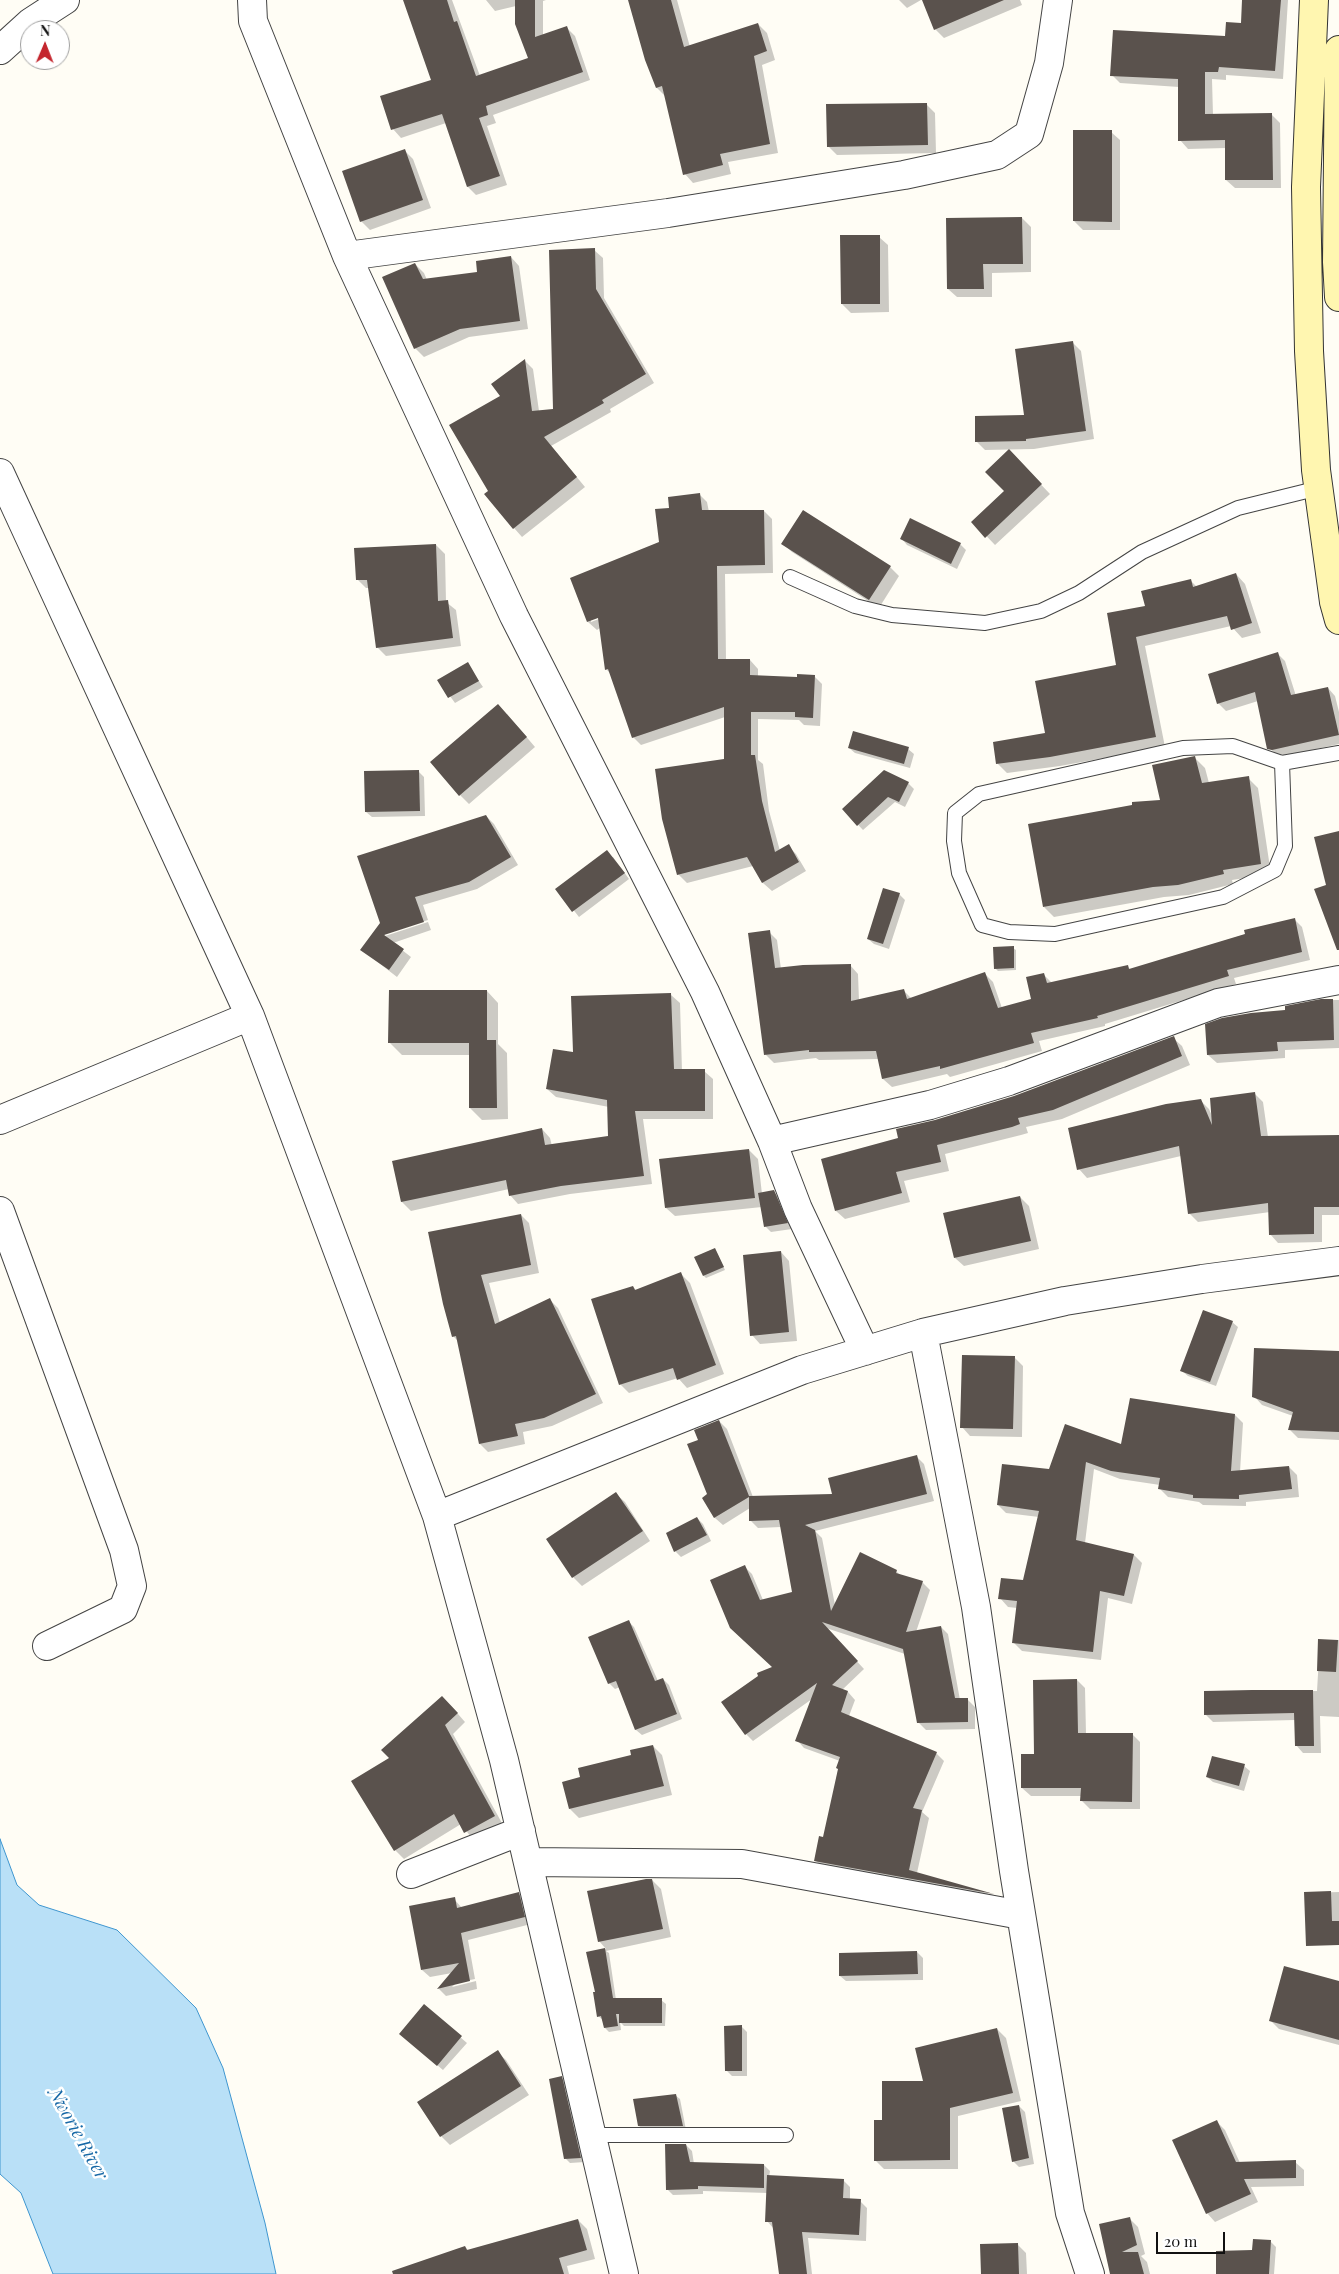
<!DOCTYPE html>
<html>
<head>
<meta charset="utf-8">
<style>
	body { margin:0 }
	#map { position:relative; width:1339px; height:2274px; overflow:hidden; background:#fffdf5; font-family:"Playfair Display",serif }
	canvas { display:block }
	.north { position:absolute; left:20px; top:20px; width:50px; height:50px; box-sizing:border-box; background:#fff; border:1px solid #a0a0a0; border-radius:50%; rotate:1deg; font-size:14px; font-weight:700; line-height:20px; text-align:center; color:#111 }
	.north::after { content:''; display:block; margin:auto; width:18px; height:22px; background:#c4262e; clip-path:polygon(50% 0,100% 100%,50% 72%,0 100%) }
	.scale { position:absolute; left:1156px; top:2232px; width:69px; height:22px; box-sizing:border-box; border:2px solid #111; border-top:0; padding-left:6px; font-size:15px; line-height:18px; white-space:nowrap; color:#111; -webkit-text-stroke:4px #fff; paint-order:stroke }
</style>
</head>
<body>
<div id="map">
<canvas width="1339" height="2274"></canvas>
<div class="north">N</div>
<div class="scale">20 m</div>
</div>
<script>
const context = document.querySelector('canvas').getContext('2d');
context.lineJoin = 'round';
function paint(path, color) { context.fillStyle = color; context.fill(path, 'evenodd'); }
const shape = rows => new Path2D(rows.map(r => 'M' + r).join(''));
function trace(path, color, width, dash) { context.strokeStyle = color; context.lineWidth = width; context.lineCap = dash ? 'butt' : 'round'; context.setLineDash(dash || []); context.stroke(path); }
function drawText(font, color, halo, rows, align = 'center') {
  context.font = font + ' "Playfair Display",serif'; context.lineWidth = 5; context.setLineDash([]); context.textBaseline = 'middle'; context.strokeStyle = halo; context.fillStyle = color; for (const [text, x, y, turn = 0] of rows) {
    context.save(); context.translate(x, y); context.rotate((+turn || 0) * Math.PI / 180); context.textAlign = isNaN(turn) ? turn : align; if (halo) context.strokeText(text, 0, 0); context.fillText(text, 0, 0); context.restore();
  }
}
const water = shape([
	[0,1839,17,1885,39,1905,117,1930,196,2008,223,2068,265,2223,276,2274,53,2274,21,2193,0,2174,0,1839]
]);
const shadow = shape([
	[405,0,452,0,480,76,530,59,516,6,495,11,486,0,546,0,543,1,543,35,566,27,575,36,590,80,493,115,496,123,487,126,507,185,476,195,468,187,446,123,401,138,393,129,432,81],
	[630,0,677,0,690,47,758,24,767,33,775,60,762,65,778,153,728,162,731,174,693,183,685,174,665,96,657,88,646,59],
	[899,0,921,0,907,8],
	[923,0,1020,0,1022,5,944,38,935,29],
	[1244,0,1288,0,1283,79,1226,75,1226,80,1212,79,1213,115,1272,115,1280,123,1281,188,1235,188,1226,180,1226,148,1188,149,1180,140,1179,87,1120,83,1112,75,1226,37,1242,24],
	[926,104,935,113,936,153,837,155,828,146],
	[1111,132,1120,140,1120,230,1083,230,1074,221],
	[404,150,413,159,431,208,370,230,361,221],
	[1022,218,1031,227,1031,272,992,273,992,297,957,297,948,289],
	[879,237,888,245,889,312,851,313,842,304],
	[594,250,603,258,604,298,654,383,610,409,611,412,551,446,585,487,522,537,514,528,489,491,501,396,525,361,533,369,539,411,554,410],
	[511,257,519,266,528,329,469,337,424,357,415,348,415,264,424,273,427,280,478,273],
	[1073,343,1081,351,1094,439,1034,449,985,450,977,442,1025,416],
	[1009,451,1050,494,995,545,973,522,1005,491],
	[699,494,707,502,709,512,764,511,772,519,773,573,725,574,726,660,750,660,758,669,758,677,798,679,814,676,822,684,820,726,804,725,799,720,758,719,758,760,763,764,769,811,780,851,788,846,796,854,806,871,772,891,763,883,753,866,687,883,678,874,725,760,725,717,641,745,633,737,611,674,606,669,600,628,597,630,588,622,661,543,670,509],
	[603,615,604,617,591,622,591,620],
	[803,512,890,567,899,576,879,608,792,552,783,544],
	[902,539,960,544,966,550,957,569,907,545],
	[436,545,445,554,446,602,456,610,461,646,386,656,377,647,369,588,366,588,357,579],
	[1236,574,1245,584,1261,633,1242,638,1231,626,1145,646,1165,747,1060,766,1007,773,997,763,1047,734,1118,666,1146,607,1191,581,1197,587],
	[1278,654,1285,661,1296,696,1328,688,1335,696,1339,712,1339,744,1280,757,1269,748,1258,701,1226,711,1218,703],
	[467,664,483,687,455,703,439,681],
	[507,714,535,747,469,804,460,795],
	[849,748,908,749,914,754,910,768,855,753],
	[1195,758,1205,768,1209,783,1248,778,1258,788,1271,874,1232,880,1233,884,1189,895,1164,897,1054,917,1044,907,1162,801],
	[418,771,424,777,425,816,372,817,366,812],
	[908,783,914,789,905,807,895,802,863,830,844,810],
	[486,816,494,824,518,865,477,889,423,905,428,920,385,934,385,936,428,922,431,930,393,943,411,957,397,977,362,950],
	[613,857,629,879,579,917,557,889],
	[899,894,905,900,889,949,874,944,868,939],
	[1294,919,1302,927,1310,960,1234,978,1236,984,1105,1024,1105,1026,1039,1041,1042,1051,950,1077,947,1074,892,1087,883,1079,879,1059,819,1060,816,1058,774,1063,766,1055,769,932,777,940,781,969,850,965,858,974,859,1001,904,991,912,999,985,974,993,982,1002,1008,1032,1000,1044,975,1052,983,1128,967,1131,970],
	[1013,948,1016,950,1016,970,998,971,995,968],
	[487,991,498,1003,498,1044,507,1053,508,1119,482,1120,470,1108,470,1055,402,1055,390,1043],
	[671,995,680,1003,682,1071,704,1071,713,1079,713,1119,643,1119,652,1184,570,1194,518,1204,510,1195,509,1189,411,1211,402,1202,393,1162,542,1129,550,1138,552,1146,609,1137,609,1107,556,1097,547,1089,574,1054],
	[1322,1000,1339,1000,1339,1048,1285,1050,1285,1058,1217,1063,1208,1055,1286,1012],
	[1173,1038,1182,1046,1190,1065,1062,1119,1026,1127,1028,1133,1021,1135,945,1154,949,1171,904,1181,910,1202,845,1219,836,1211,935,1121,1014,1097],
	[1254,1093,1263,1102,1268,1137,1339,1136,1339,1127,1339,1215,1322,1215,1322,1242,1278,1243,1270,1234,1270,1212,1198,1222,1189,1213,1181,1156,1087,1178,1079,1169,1200,1100,1209,1109,1212,1116],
	[749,1150,758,1159,762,1194,774,1192,780,1198,792,1229,771,1232,766,1227,762,1207,675,1216,666,1208],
	[1020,1197,1029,1206,1039,1249,964,1266,955,1258],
	[521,1215,529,1223,539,1273,489,1283,500,1323,549,1299,558,1308,603,1403,552,1426,523,1432,525,1444,488,1452,480,1444,458,1341,453,1336,429,1233],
	[715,1249,725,1270,706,1278,704,1276],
	[781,1252,789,1261,797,1341,760,1344,752,1335],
	[681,1274,690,1283,724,1374,687,1388,678,1378,629,1393,620,1384,633,1287,636,1290],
	[1232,1322,1238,1327,1216,1386,1188,1376,1182,1371],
	[1339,1354,1339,1440,1298,1438,1290,1430,1293,1416,1262,1405,1254,1396],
	[1014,1357,1023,1366,1022,1437,970,1436,962,1427],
	[1235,1415,1243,1423,1240,1472,1289,1467,1297,1475,1299,1497,1246,1502,1246,1506,1203,1505,1199,1502,1168,1497,1160,1489,1160,1485,1120,1479,1094,1469,1085,1543,1134,1555,1142,1563,1132,1604,1108,1598,1101,1660,1022,1651,1014,1643,1017,1608,1008,1607,1000,1598,1024,1582,1039,1517,1006,1513,998,1505,1049,1471,1122,1446],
	[719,1421,727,1429,753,1497,834,1495,917,1457,924,1464,934,1501,815,1531,822,1538,835,1605,896,1571,901,1576,922,1582,930,1590,916,1632,941,1627,948,1634,960,1700,968,1700,975,1707,975,1729,926,1730,918,1722,905,1654,826,1628,864,1669,842,1690,848,1692,855,1700,849,1716,936,1753,944,1761,922,1812,929,1818,917,1873,994,1895,999,1900,823,1868,816,1861,824,1839,840,1761,804,1748,797,1740,812,1699,753,1741,746,1734,774,1667,745,1567,752,1574,763,1600,794,1593,781,1527,758,1528,751,1521,750,1508,723,1525,715,1518,703,1498,709,1495,700,1441],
	[616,1494,625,1502,650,1541,582,1586,573,1577,548,1539],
	[697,1518,703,1524,711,1541,681,1557,675,1551],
	[629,1622,634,1627,658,1681,663,1679,669,1685,682,1719,642,1735,636,1730,620,1687,615,1689,609,1683],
	[1320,1640,1339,1640,1339,1717,1320,1716,1321,1753,1303,1753,1296,1745,1295,1720,1213,1722,1205,1714,1205,1692,1317,1691],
	[1077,1680,1085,1688,1086,1734,1132,1734,1140,1742,1140,1809,1090,1809,1082,1801,1082,1796,1031,1796,1022,1788,1035,1755],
	[451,1706,465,1722,453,1734,503,1825,474,1841,461,1824,404,1859,395,1850,391,1759],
	[653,1746,662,1755,672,1795,579,1818,570,1809,582,1778],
	[1244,1766,1250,1771,1244,1791,1213,1782,1207,1777],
	[652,1880,661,1889,671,1937,606,1951,609,1953,616,2000,661,2000,666,2004,665,2026,624,2026,620,2022,621,2030,609,2032,605,2028,603,2020,598,2016,596,1993,587,1953,606,1949,599,1941],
	[1339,1892,1339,1936,1305,1893],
	[518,1894,526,1901,531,1924,468,1940,475,1979,456,1983,452,1987,476,1981,477,1989,446,1996,439,1989,452,1973,430,1977,422,1970,454,1899,462,1908],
	[917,1952,923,1958,923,1980,846,1981,840,1976],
	[1339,1982,1339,2045,1279,2029,1270,2020],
	[424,2006,467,2043,443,2070,406,2039],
	[741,2026,747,2032,747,2076,732,2076,726,2070],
	[997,2029,1006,2038,1021,2101,958,2116,958,2169,884,2169,875,2160,883,2122,925,2082],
	[497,2052,506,2060,529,2095,450,2145,441,2136,419,2102],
	[561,2078,566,2082,585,2162,570,2163,566,2159],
	[675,2095,680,2099,686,2130,644,2130,639,2126],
	[1019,2106,1025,2112,1034,2164,1019,2167,1013,2161],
	[1217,2122,1225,2130,1240,2163,1295,2162,1304,2170,1304,2186,1251,2187,1258,2202,1215,2222,1207,2213],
	[686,2145,692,2151,694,2164,764,2165,770,2171,769,2177,843,2180,850,2187,850,2200,860,2201,867,2208,866,2241,808,2238,812,2274,780,2274,774,2229,767,2221,768,2193,703,2191,703,2194,673,2195,667,2189],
	[1129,2218,1138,2227,1145,2254,1141,2256,1147,2262,1150,2274,1112,2274],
	[578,2220,587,2229,595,2259,567,2266,569,2274,392,2273,465,2247,469,2251],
	[1270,2241,1276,2247,1274,2274,1218,2274],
	[1017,2244,1026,2253,1027,2274,982,2274]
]);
const building = shape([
	[403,0,447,0,454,22,457,21,476,76,528,58,515,24,515,0,535,0,535,37,567,26,583,72,486,106,488,115,479,118,500,176,467,187,442,114,391,130,380,96,431,80],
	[628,0,671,0,684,47,758,23,767,51,754,56,770,144,720,154,723,165,683,175,662,86,656,88,645,60],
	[922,0,1004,0,934,30],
	[1242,0,1281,0,1275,71,1219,67,1218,72,1205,72,1205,114,1272,113,1273,180,1225,180,1225,140,1178,141,1178,79,1110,76,1113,30,1225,36,1226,22,1241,23],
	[927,103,928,145,827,147,826,104],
	[1073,130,1112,130,1112,222,1073,221],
	[405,149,423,200,360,222,342,171],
	[1022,217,1023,264,983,264,984,289,947,289,946,218],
	[840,235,880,235,880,304,841,304],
	[595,248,596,289,646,374,602,400,604,403,544,437,577,477,513,529,484,494,488,491,449,425,500,396,491,384,525,359,532,411,553,409,549,250],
	[511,256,520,321,460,329,414,349,382,277,415,263,423,279,477,272,476,261],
	[1073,341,1086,431,1026,439,1026,441,975,442,975,416,1024,415,1015,349],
	[1009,449,1042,484,985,538,971,522,1004,491,985,472],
	[700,493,702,510,764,510,765,565,717,566,718,659,750,659,750,675,797,677,797,674,815,675,813,718,795,717,795,712,751,712,751,755,755,755,762,801,775,852,789,844,799,862,762,883,747,857,677,875,662,819,655,769,724,759,724,707,632,738,608,669,605,670,598,618,587,622,570,578,659,542,655,509,669,508,668,497],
	[803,510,891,566,869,600,781,544],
	[910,518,961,543,951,564,900,539],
	[436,544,438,601,448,600,453,638,376,648,367,580,356,580,354,548],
	[1236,573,1252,623,1231,630,1227,616,1136,637,1156,737,1050,757,996,764,993,742,1045,733,1035,681,1116,665,1107,613,1145,606,1141,591,1191,579,1193,587],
	[1278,652,1291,695,1328,687,1339,735,1272,750,1267,749,1255,692,1217,704,1208,674],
	[468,662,479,681,448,698,437,680],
	[498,704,527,737,459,796,430,762],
	[853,731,909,747,904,764,848,748],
	[1195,756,1202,783,1249,776,1261,864,1223,870,1224,874,1178,885,1153,887,1043,907,1028,824,1132,805,1132,802,1160,800,1152,765],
	[419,770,420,811,365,812,364,771],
	[884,770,909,782,899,802,888,797,857,826,842,809],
	[486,815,511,857,469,882,415,897,424,922,384,935,404,949,389,970,360,950,380,923,357,856],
	[1339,831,1339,950,1337,950,1314,889,1326,885,1314,837],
	[607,850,625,873,572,912,555,889],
	[883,888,900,893,883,944,867,939],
	[1295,918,1302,952,1227,970,1229,976,1097,1016,1098,1018,1031,1033,1034,1043,940,1069,940,1066,882,1079,876,1051,809,1052,809,1050,764,1055,748,933,770,930,775,968,803,965,851,964,851,1001,904,989,907,999,985,972,998,1008,1031,999,1026,977,1044,973,1047,983,1128,965,1129,969,1245,934,1244,930],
	[1014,946,1014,968,994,969,993,947],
	[389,990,487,990,487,1040,496,1040,497,1108,469,1108,469,1043,388,1043],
	[671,993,674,1069,705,1069,705,1111,635,1111,644,1176,561,1186,509,1196,506,1180,401,1202,392,1161,542,1128,545,1145,608,1136,607,1100,546,1089,553,1049,573,1052,571,996],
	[1321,999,1333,999,1334,1040,1277,1042,1278,1051,1207,1055,1205,1024,1222,1018,1251,1013,1285,1010,1285,1006],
	[1174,1036,1182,1056,1053,1110,1018,1118,1020,1124,1012,1127,937,1145,941,1162,896,1172,902,1193,835,1211,821,1159,898,1138,896,1129,935,1120,1014,1096],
	[1255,1092,1261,1136,1339,1135,1339,1207,1314,1207,1314,1234,1269,1235,1268,1203,1188,1214,1179,1146,1077,1170,1068,1128,1166,1104,1201,1099,1212,1125,1210,1098],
	[749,1149,755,1198,665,1208,659,1159],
	[774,1190,788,1223,764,1227,758,1193],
	[1020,1196,1031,1241,954,1258,943,1213],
	[521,1214,531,1265,481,1275,495,1324,550,1298,596,1394,544,1418,515,1424,518,1436,479,1444,456,1336,452,1337,443,1304,428,1232],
	[715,1248,724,1267,703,1276,694,1257],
	[781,1251,789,1332,750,1336,743,1255],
	[681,1272,716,1365,677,1380,673,1368,619,1385,591,1299,633,1286,635,1290],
	[1203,1310,1233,1321,1210,1382,1180,1371],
	[1254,1348,1339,1351,1339,1432,1288,1430,1293,1412,1252,1397],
	[962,1355,1015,1356,1013,1429,960,1428],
	[1130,1398,1235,1414,1231,1471,1289,1466,1292,1489,1239,1495,1239,1499,1193,1498,1193,1495,1158,1489,1160,1478,1111,1471,1086,1462,1076,1540,1134,1554,1124,1596,1100,1591,1093,1652,1012,1643,1017,1601,998,1599,1001,1578,1023,1580,1039,1511,997,1505,1002,1464,1049,1469,1065,1424,1121,1444],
	[719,1420,749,1496,832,1494,828,1478,917,1455,927,1494,805,1525,815,1530,831,1611,860,1552,897,1570,896,1573,923,1581,906,1632,941,1626,955,1698,968,1698,968,1722,917,1723,903,1649,822,1622,858,1661,832,1685,848,1691,841,1712,937,1752,913,1808,922,1810,909,1870,994,1894,814,1861,819,1836,823,1837,838,1769,836,1768,840,1757,795,1741,817,1683,745,1735,721,1702,758,1676,757,1673,772,1667,730,1628,710,1580,745,1565,760,1600,792,1592,779,1520,749,1521,749,1497,714,1518,702,1498,707,1494,687,1444,698,1440,694,1430],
	[616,1492,643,1531,572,1578,546,1539],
	[697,1517,707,1535,674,1552,666,1533],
	[629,1620,655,1681,663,1678,677,1714,635,1730,616,1681,608,1684,588,1637],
	[1318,1639,1338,1640,1336,1672,1317,1671],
	[1077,1679,1078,1733,1133,1733,1132,1802,1080,1801,1081,1788,1021,1788,1021,1754,1034,1754,1033,1680],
	[1252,1690,1313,1690,1314,1746,1295,1746,1294,1713,1204,1715,1204,1691],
	[442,1696,458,1713,445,1725,495,1816,464,1833,454,1814,394,1851,351,1781,389,1758,381,1750],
	[653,1745,664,1786,569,1809,562,1782,580,1777,578,1768,631,1755,630,1750],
	[1212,1756,1245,1764,1239,1786,1206,1777],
	[646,1879,652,1879,663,1929,598,1942,587,1891],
	[1331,1891,1332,1921,1339,1921,1339,1945,1306,1946,1304,1892],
	[519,1892,525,1917,461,1933,470,1981,437,1989,459,1963,421,1970,409,1906,455,1897,457,1908],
	[605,1948,613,1998,662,1998,662,2023,619,2023,619,2014,616,2014,618,2026,604,2028,601,2016,597,2017,593,1992,595,1992,586,1952],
	[917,1951,918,1974,839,1976,839,1953],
	[1284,1966,1339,1981,1339,2040,1269,2021],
	[424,2004,462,2036,437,2066,399,2034],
	[742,2025,742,2071,725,2071,724,2026],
	[997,2028,1013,2093,950,2108,950,2160,874,2161,874,2120,882,2120,882,2081,923,2081,915,2048],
	[498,2050,521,2086,440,2137,417,2102],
	[562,2076,581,2158,564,2159,549,2079],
	[676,2094,683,2126,638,2126,633,2099],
	[1019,2105,1029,2158,1012,2162,1002,2108],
	[1217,2120,1236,2162,1296,2160,1296,2178,1244,2179,1251,2194,1206,2214,1172,2140],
	[665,2144,686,2144,690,2162,764,2164,764,2188,698,2186,698,2189,666,2190],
	[767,2175,844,2179,843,2198,861,2199,859,2235,802,2232,807,2274,779,2274,772,2222,765,2222],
	[1130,2217,1137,2245,1122,2252,1138,2252,1144,2274,1110,2274,1099,2224],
	[578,2219,587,2250,559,2258,564,2274,393,2274,392,2271,465,2246,467,2250],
	[1253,2239,1271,2240,1269,2274,1216,2274,1216,2251,1252,2250],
	[1018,2243,1019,2274,981,2274,980,2244]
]);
const service = shape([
	[790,577,855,606,892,615,985,623,1041,611,1079,593,1142,552,1238,508,1319,488],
	[1282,763,1285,846,1275,870,1223,897,1055,934,1009,932,982,925,959,873,954,841,955,813,979,794,1183,748,1233,746,1282,763,1339,753],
	[591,2135,786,2135]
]);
const minor = shape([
	[252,0,253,21,347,256,514,616,705,992,772,1141,798,1209,865,1351],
	[0,50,31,22,65,0],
	[347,256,668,213,904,175,997,155,1029,134,1049,63,1058,0],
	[0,473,250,1016,437,1516,504,1760,624,2274],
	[0,1120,250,1016],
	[772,1141,930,1105,1009,1081,1218,1003,1339,980],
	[0,1211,124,1550,132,1586,123,1609,47,1646],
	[923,1333,976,1607,1014,1871,1070,2213,1090,2274],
	[437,1516,802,1370,923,1333,1065,1301,1202,1279,1339,1261],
	[528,1862,742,1864,1021,1915],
	[411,1874,521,1831]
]);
const secondary = shape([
	[1314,0,1306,187,1309,351,1316,470,1334,602,1339,620],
	[1339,50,1337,262,1339,297]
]);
const waterNames = [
	["Nworie River",78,2134,61]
];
paint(water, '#b9e0f7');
trace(water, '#3f96cf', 1);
paint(shadow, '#0003');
paint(building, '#5a524d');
trace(service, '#444', 16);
trace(minor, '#444', 30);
trace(secondary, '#333', 30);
trace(service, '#fff', 14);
trace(minor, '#fff', 28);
trace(secondary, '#fff6b0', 28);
drawText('italic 18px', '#1768a6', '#fff', waterNames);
</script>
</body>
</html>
